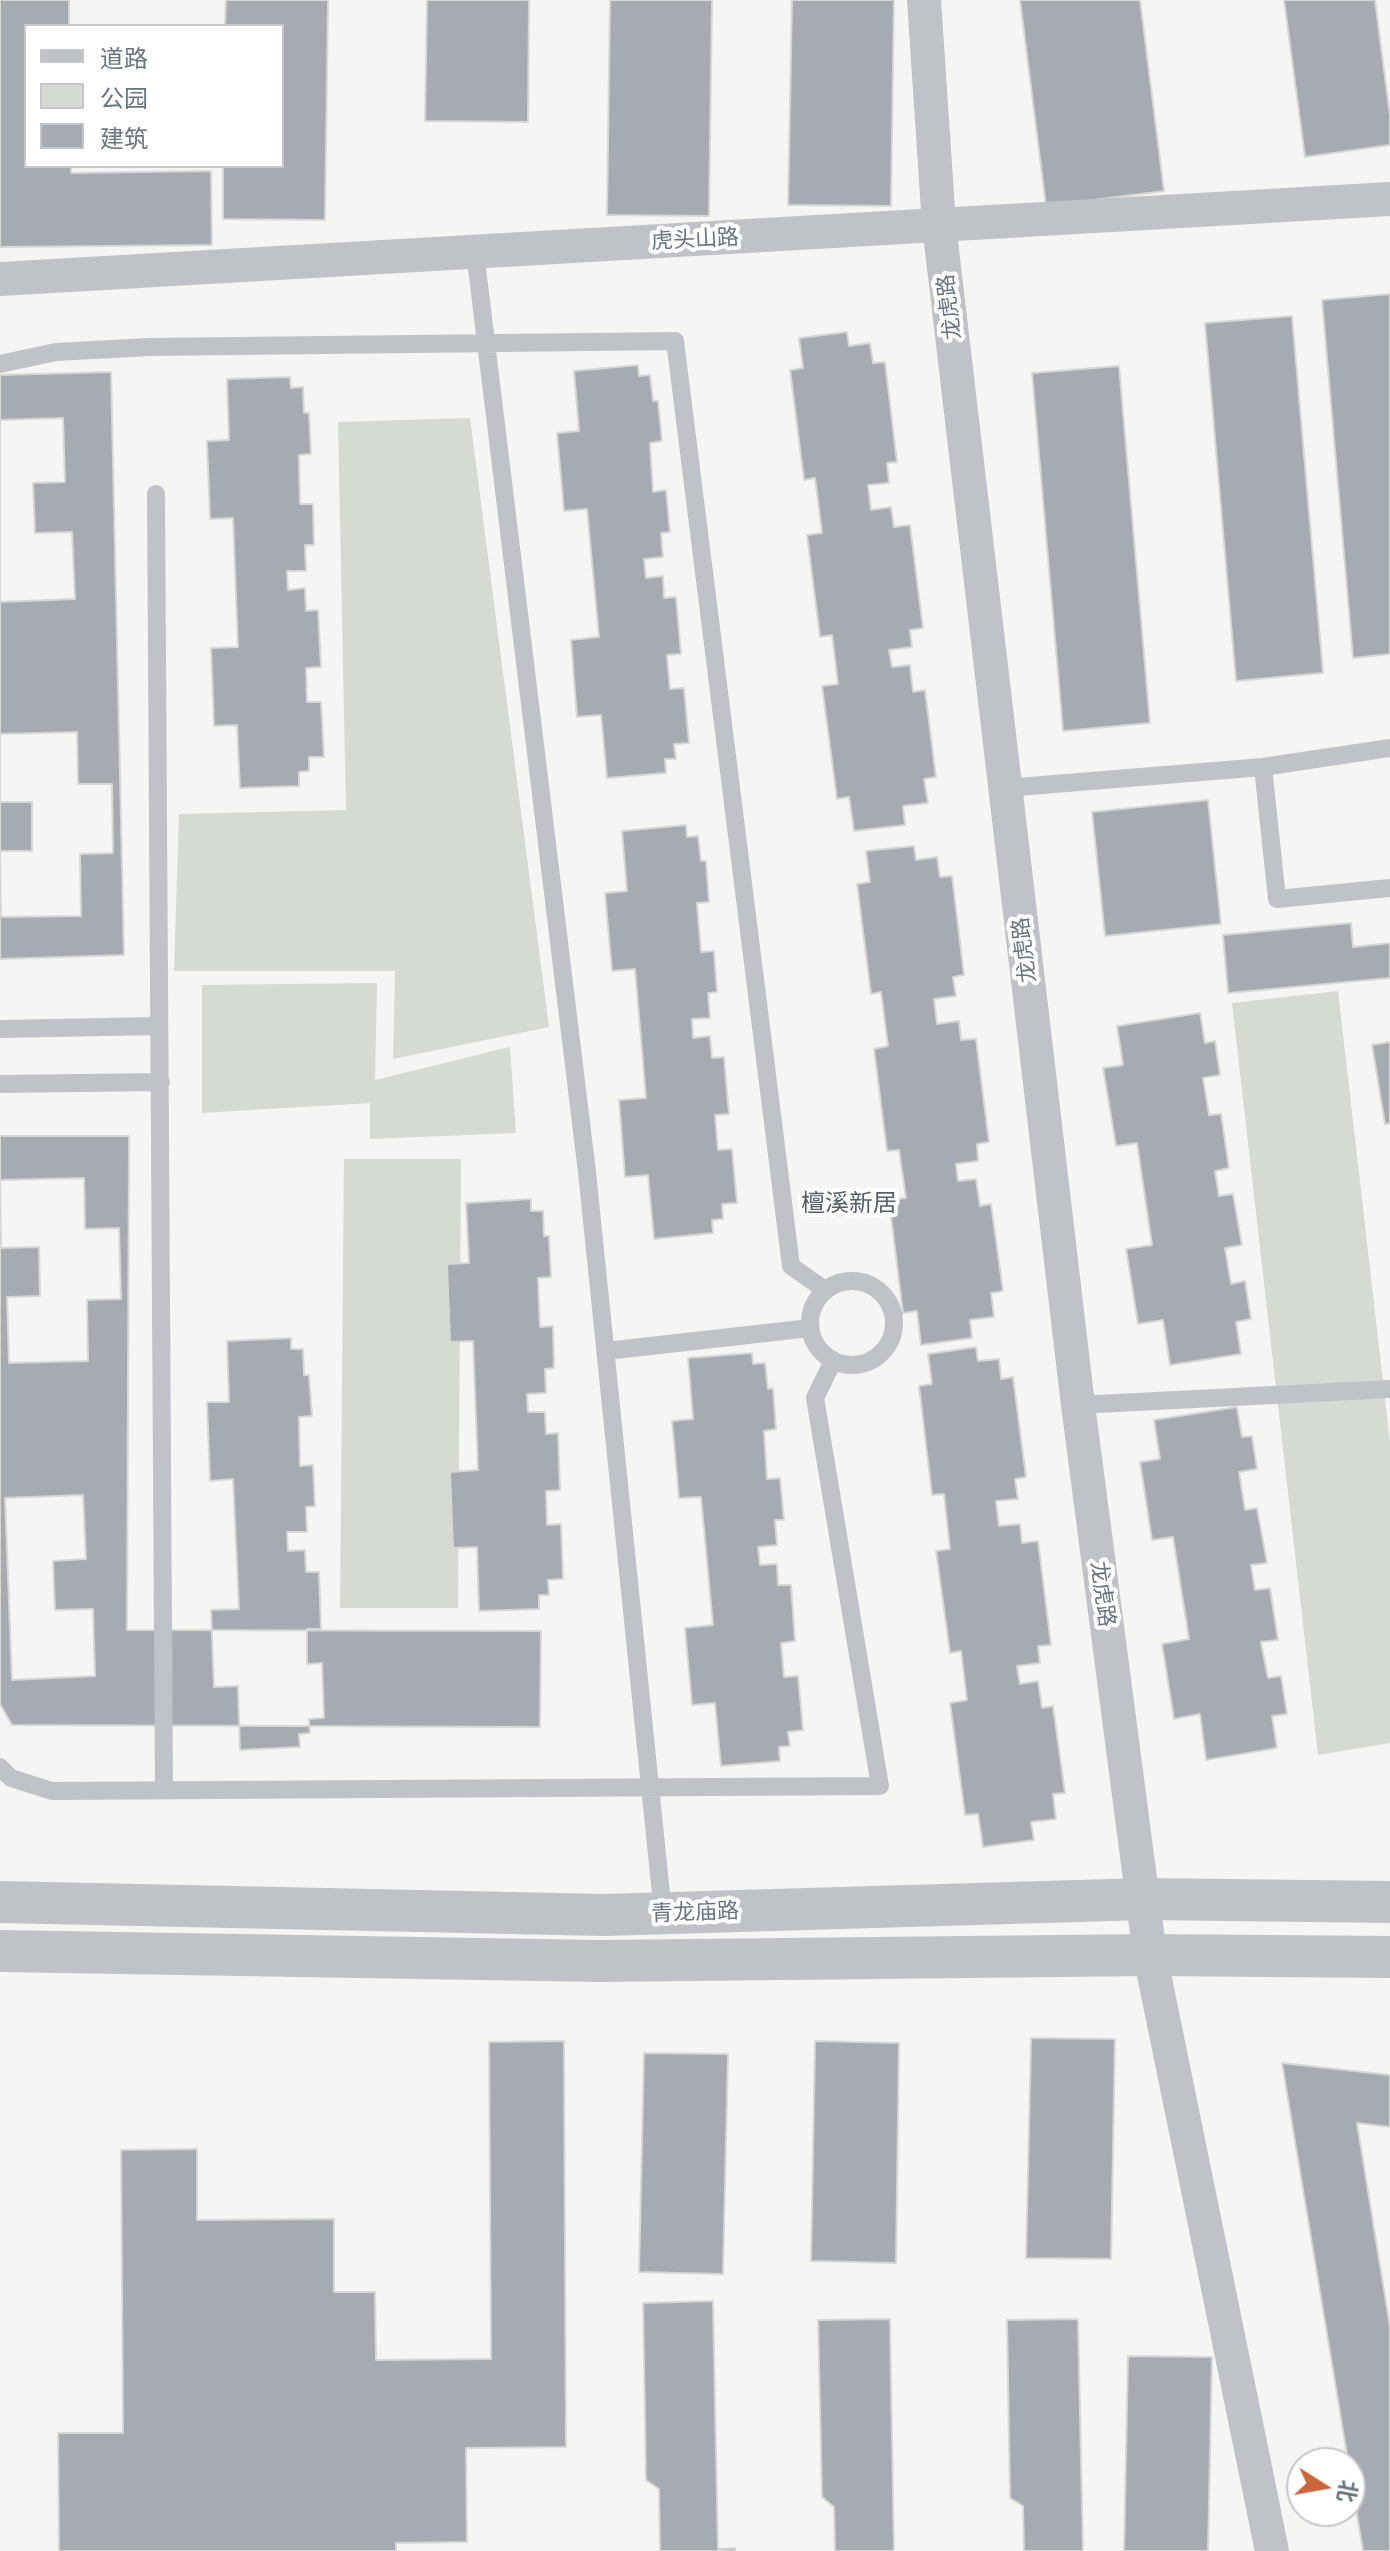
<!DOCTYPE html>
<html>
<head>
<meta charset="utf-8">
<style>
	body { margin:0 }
	#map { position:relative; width:1390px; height:2551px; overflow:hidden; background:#f5f5f3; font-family:Commissioner,"Noto Sans SC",sans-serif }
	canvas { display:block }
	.legend { position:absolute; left:24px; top:24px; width:260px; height:144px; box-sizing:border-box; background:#fff; border:2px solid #c3c7cc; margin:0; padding:10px 14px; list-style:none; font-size:24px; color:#687480 }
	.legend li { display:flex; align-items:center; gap:16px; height:40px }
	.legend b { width:40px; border:2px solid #c3c7cc }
	.north { position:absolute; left:1286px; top:2447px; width:80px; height:80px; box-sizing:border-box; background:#fff; border:2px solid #c3c7cc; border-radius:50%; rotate:101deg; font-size:22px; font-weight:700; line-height:32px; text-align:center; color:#687480 }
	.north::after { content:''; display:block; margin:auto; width:28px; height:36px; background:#cc653c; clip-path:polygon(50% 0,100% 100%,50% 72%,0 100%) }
</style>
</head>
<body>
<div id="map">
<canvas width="1390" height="2551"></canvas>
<ul class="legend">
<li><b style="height:10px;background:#bfc2c6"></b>道路</li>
<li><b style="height:22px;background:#d5dad2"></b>公园</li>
<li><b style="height:22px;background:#a5abb1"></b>建筑</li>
</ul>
<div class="north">北</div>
</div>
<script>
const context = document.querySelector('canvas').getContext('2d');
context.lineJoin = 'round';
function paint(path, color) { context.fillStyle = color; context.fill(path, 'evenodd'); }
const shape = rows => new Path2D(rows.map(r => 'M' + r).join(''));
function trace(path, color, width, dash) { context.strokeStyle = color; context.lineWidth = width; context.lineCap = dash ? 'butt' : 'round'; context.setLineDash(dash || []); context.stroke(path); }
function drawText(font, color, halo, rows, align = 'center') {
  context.font = font + ' Commissioner,"Noto Sans SC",sans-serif'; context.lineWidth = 8; context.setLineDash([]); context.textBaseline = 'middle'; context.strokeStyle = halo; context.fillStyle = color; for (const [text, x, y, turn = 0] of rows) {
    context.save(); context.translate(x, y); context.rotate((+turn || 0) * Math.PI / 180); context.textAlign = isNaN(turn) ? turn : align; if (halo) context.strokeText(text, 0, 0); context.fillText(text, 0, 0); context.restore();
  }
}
const green = shape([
	[470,418,549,1027,393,1059,395,971,174,971,179,814,346,810,338,422],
	[377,983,375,1080,510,1047,516,1133,370,1139,370,1103,202,1113,202,985],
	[1338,991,1390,1442,1390,1743,1318,1755,1232,1003],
	[344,1159,461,1159,458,1608,340,1608]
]);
const building = shape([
	[0,0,69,0,69,26,26,26,26,166,71,166,71,173,211,171,212,245,0,247,0,0],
	[226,0,328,0,325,220,223,219,223,166,282,166,282,26,225,26,226,0],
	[427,0,529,0,528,122,425,121,427,0],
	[610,0,712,0,709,216,607,215,610,0],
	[792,0,894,0,891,206,788,205,792,0],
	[1020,0,1140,0,1164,191,1046,206,1020,0],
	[1284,0,1375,0,1390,116,1390,145,1305,157,1284,0],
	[1390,294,1390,654,1353,658,1322,300,1390,294],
	[1292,316,1323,673,1236,681,1205,323,1292,316],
	[847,332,849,346,870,343,873,363,885,362,897,462,887,463,889,483,868,485,871,510,891,507,894,527,910,525,923,628,910,630,912,647,889,650,892,667,910,665,913,692,925,690,936,777,924,779,928,803,903,806,905,825,854,831,849,797,837,799,822,686,838,684,832,635,820,637,807,535,822,533,815,478,804,480,790,370,803,368,799,338,847,332],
	[638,365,639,376,650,375,653,401,658,401,662,441,650,443,653,492,666,490,670,532,661,533,663,557,644,559,646,578,663,576,664,598,676,597,681,654,667,655,670,689,684,688,689,743,674,744,676,759,665,759,666,773,607,778,601,715,577,717,571,640,599,637,587,509,564,511,557,433,579,431,574,371,638,365],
	[1119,366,1150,723,1063,731,1032,373,1119,366],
	[111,372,124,955,0,959,0,375,111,372],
	[290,377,291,388,303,387,304,413,309,413,311,454,299,455,300,504,313,504,314,545,305,545,306,571,287,571,288,590,305,588,306,611,318,610,321,667,306,668,307,702,321,702,324,757,309,757,309,771,299,772,299,786,240,788,237,725,214,726,211,648,238,647,233,518,210,519,207,441,229,440,227,379,290,377],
	[63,418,65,482,33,483,35,533,72,532,75,599,0,602,0,420,63,418],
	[77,732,78,784,112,784,113,853,80,854,81,916,1,917,0,851,32,851,32,802,0,802,0,734,77,732],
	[1208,800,1221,924,1105,936,1092,812,1208,800],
	[686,825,687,837,698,836,701,861,706,861,709,902,697,903,701,952,714,951,717,992,708,993,710,1018,692,1019,693,1038,710,1036,712,1058,724,1057,729,1114,715,1115,718,1150,732,1149,737,1203,722,1204,723,1219,712,1220,713,1233,654,1239,648,1175,625,1177,619,1100,646,1098,635,969,612,971,605,893,627,891,622,831,686,825],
	[914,846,916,860,937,857,940,877,952,876,964,975,953,977,956,996,934,999,937,1024,959,1021,961,1040,976,1039,989,1142,977,1144,978,1161,956,1164,958,1181,976,1179,980,1206,991,1204,1003,1291,991,1293,994,1317,970,1320,972,1338,921,1345,917,1311,903,1313,889,1200,906,1198,899,1150,887,1151,874,1049,888,1046,881,992,871,994,857,884,870,882,866,851,914,846],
	[1351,923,1353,947,1390,943,1390,978,1228,993,1223,935,1351,923],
	[1200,1013,1205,1043,1215,1041,1220,1075,1203,1078,1209,1115,1221,1114,1229,1168,1215,1171,1219,1196,1233,1194,1242,1245,1225,1248,1231,1284,1245,1281,1251,1319,1236,1322,1241,1354,1170,1365,1163,1320,1138,1324,1126,1249,1152,1245,1137,1143,1116,1146,1103,1068,1123,1065,1117,1026,1200,1013],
	[1390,1042,1390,1123,1385,1124,1372,1045,1390,1042],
	[0,1136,129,1136,127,1630,541,1631,540,1727,12,1725,0,1704,0,1136],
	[84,1178,85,1229,119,1228,121,1299,87,1300,88,1361,9,1363,7,1297,40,1296,39,1247,1,1248,0,1180,84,1178],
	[531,1199,531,1211,543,1211,544,1236,549,1236,551,1277,538,1278,540,1327,553,1326,554,1368,545,1369,546,1393,527,1394,528,1412,545,1412,546,1434,558,1433,560,1490,546,1491,547,1525,561,1524,563,1579,548,1580,549,1595,539,1595,539,1609,479,1611,477,1547,453,1548,450,1472,478,1470,473,1341,450,1342,447,1264,469,1263,466,1203,531,1199],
	[291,1338,291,1349,303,1349,304,1375,309,1375,312,1416,299,1417,300,1466,313,1465,315,1506,306,1507,307,1532,287,1532,288,1551,305,1550,306,1572,319,1572,321,1629,307,1629,307,1664,322,1663,324,1718,309,1719,310,1733,299,1734,300,1747,240,1750,238,1686,214,1687,211,1610,239,1609,233,1479,210,1481,207,1402,229,1402,227,1341,291,1338],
	[976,1347,978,1361,999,1359,1001,1379,1013,1377,1026,1477,1015,1479,1018,1499,996,1501,999,1526,1020,1524,1022,1543,1038,1541,1051,1645,1038,1646,1040,1663,1017,1666,1020,1684,1038,1681,1042,1708,1053,1706,1065,1793,1053,1794,1056,1819,1031,1822,1034,1840,983,1847,978,1814,965,1815,950,1703,967,1700,961,1651,950,1653,936,1551,950,1549,944,1494,932,1495,919,1386,932,1384,928,1354,976,1347],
	[752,1353,753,1364,765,1363,768,1389,773,1388,776,1429,764,1431,767,1479,780,1478,784,1520,775,1520,777,1545,758,1547,760,1565,777,1564,778,1585,791,1585,795,1641,781,1643,784,1677,798,1676,803,1730,788,1732,790,1746,779,1747,780,1761,721,1766,715,1703,692,1705,685,1628,713,1625,701,1497,679,1498,672,1421,693,1419,688,1358,752,1353],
	[1237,1407,1242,1437,1252,1436,1257,1469,1239,1472,1245,1510,1257,1508,1267,1563,1251,1565,1255,1590,1270,1588,1278,1640,1261,1642,1268,1678,1281,1676,1287,1714,1272,1716,1277,1748,1206,1760,1200,1714,1174,1719,1162,1644,1189,1639,1173,1537,1152,1540,1140,1462,1160,1459,1154,1420,1237,1407],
	[83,1495,86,1559,53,1561,55,1610,93,1609,95,1676,12,1680,5,1498,83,1495],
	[1031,2038,1115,2039,1111,2259,1026,2258,1031,2038],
	[564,2041,566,2447,466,2448,467,2542,396,2543,396,2551,59,2551,58,2433,123,2433,121,2150,197,2149,197,2220,334,2219,334,2292,375,2292,376,2360,491,2359,489,2042,564,2041],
	[815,2041,899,2043,896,2263,811,2261,815,2041],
	[644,2053,728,2054,723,2274,639,2272,644,2053],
	[1282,2063,1390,2075,1390,2127,1357,2123,1390,2327,1390,2551,1363,2551,1282,2063],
	[713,2301,718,2549,735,2548,735,2551,660,2551,659,2489,646,2480,643,2303,713,2301],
	[890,2319,894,2551,835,2551,834,2507,822,2497,818,2320,890,2319],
	[1078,2319,1083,2551,1024,2551,1023,2506,1010,2498,1007,2320,1078,2319],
	[1128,2356,1212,2357,1208,2551,1124,2551,1128,2356]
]);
const service = shape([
	[475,252,587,1172,663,1913],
	[0,364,56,352,149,347,675,341,791,1266,825,1290],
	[156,494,164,1790],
	[1263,767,1277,899,1390,888],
	[1005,788,1263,767,1390,748],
	[0,1029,157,1026],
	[0,1084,161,1082],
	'810 1323a42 42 0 1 1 84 0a42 42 0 1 1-84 0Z',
	[606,1351,810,1328],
	[1078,1405,1390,1389],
	[0,1767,11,1778,52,1791,880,1786,815,1398,833,1361]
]);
const minor = shape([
	[924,0,939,225,1078,1405,1150,1955,1272,2551],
	[0,279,1390,199]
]);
const tertiary = shape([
	[0,1902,604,1915,1145,1899,1390,1902],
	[0,1951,599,1961,1150,1955,1390,1957]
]);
const streetNames = [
	["虎头山路",695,239,-3],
	["龙虎路",949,307,-97],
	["龙虎路",1024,950,-97],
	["龙虎路",1103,1594,82],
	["青龙庙路",695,1912,-2]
];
const neighbourhoodNames = [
	["檀溪新居",849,1203]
];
paint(green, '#d5dad2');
paint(building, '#a5abb1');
trace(building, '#d7d7d5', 2);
trace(service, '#bfc2c6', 18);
trace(minor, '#bfc2c6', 34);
trace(tertiary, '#bfc2c6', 42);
drawText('22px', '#687480', '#fff', streetNames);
drawText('24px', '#555e66', '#fff', neighbourhoodNames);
</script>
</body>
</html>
